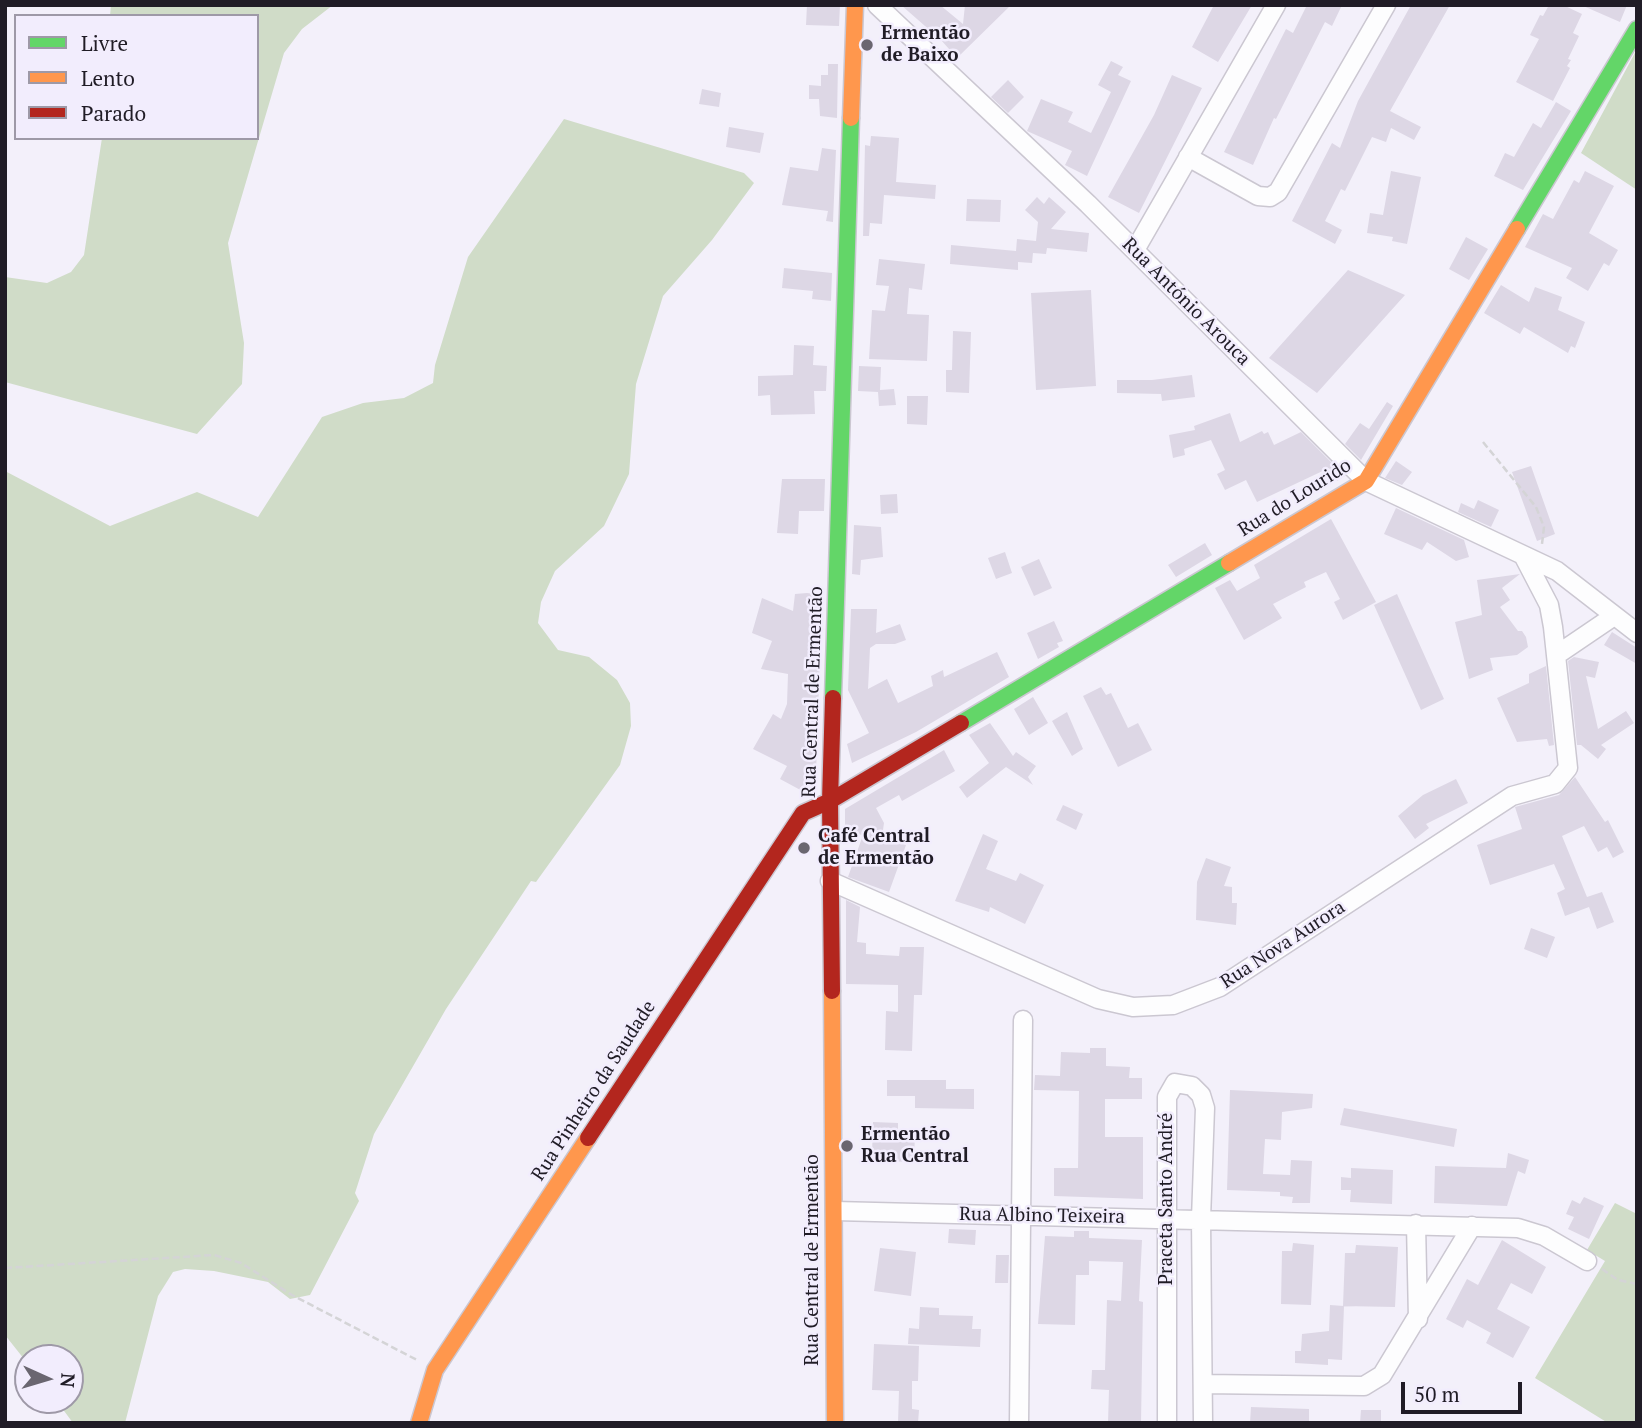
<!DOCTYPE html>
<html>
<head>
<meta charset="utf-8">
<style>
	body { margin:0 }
	#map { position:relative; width:1642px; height:1428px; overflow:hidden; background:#f3f0fa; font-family:"PT Serif",serif }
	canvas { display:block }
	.frame { position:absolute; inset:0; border:7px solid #201c26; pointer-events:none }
	.legend { position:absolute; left:14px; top:14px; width:245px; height:126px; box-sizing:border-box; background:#f2edfd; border:2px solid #9e99a7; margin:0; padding:9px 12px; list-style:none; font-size:21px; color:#201c26 }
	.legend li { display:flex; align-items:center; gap:14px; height:35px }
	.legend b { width:35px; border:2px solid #9e99a7 }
	.north { position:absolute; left:14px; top:1344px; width:70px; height:70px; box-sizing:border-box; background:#f2edfd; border:2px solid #9e99a7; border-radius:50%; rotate:94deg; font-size:19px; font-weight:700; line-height:28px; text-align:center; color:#201c26 }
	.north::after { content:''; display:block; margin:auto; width:24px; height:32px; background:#6a6670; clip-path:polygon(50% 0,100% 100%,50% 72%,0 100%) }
	.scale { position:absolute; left:1401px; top:1382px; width:121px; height:32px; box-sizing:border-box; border:4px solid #201c26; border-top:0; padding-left:9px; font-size:21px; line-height:24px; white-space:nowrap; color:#201c26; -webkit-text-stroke:5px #f2edfd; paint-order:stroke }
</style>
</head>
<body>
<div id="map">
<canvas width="1642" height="1428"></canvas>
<div class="frame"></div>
<ul class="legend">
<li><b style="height:9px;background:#63d668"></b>Livre</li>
<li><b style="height:9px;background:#ff974d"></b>Lento</li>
<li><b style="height:9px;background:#b3261e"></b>Parado</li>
</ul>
<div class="north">N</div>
<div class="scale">50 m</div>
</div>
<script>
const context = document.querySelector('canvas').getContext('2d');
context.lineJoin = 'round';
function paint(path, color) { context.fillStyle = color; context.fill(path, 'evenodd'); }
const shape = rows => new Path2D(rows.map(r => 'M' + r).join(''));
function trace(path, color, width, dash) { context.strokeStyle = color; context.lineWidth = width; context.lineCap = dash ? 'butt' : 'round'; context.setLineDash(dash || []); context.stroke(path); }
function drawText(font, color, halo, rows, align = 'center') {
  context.font = font + ' "PT Serif",serif'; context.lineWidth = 5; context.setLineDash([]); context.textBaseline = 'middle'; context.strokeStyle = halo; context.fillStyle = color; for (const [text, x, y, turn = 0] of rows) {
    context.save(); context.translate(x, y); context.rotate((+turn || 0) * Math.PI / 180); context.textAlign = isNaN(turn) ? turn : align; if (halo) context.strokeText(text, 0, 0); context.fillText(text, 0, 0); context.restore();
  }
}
const green = shape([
	[111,5,333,5,302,29,284,53,228,243,244,343,242,384,197,434,5,382,5,277,47,283,71,272,84,255,102,138,257,138,257,16,110,16],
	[1637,49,1637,190,1581,153],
	[564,119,744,173,754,183,712,240,663,296,636,384,629,474,604,526,555,571,541,602,538,623,558,650,589,657,617,680,630,703,631,726,620,765,536,882,531,881,446,1009,374,1134,355,1193,359,1201,310,1295,290,1299,268,1282,214,1271,185,1269,173,1272,158,1296,125,1423,73,1423,56,1400,70,1400,70,1358,28,1358,28,1364,5,1335,5,471,110,526,197,492,258,517,322,417,363,403,404,398,433,383,435,365,468,257],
	[1615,1203,1637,1214,1637,1423,1608,1423,1535,1378,1605,1261,1587,1250]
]);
const building = shape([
	[807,5,840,5,839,26,806,25],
	[901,5,940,5,963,24,965,5,1011,5,957,58,941,40],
	[1214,5,1252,5,1218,62,1192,47],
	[1307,5,1342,5,1332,26,1325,22,1276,119,1274,118,1253,165,1224,152,1286,29,1293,33],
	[1411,5,1450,5,1390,111,1421,127,1414,140,1391,128,1386,142,1372,137,1345,191,1341,189,1325,221,1342,230,1335,244,1292,221,1332,143,1340,148,1358,101],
	[1549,5,1563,5,1582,14,1573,33,1579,36,1568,59,1571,60,1567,66,1570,68,1553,101,1516,82,1539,39,1530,35,1540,15,1543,16],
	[1581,5,1627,5,1620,22],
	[1111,61,1123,67,1118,75,1131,81,1087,176,1065,165,1072,151,1027,131,1041,99,1073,112,1068,122,1091,133,1111,92,1098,85],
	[828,64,838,64,837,118,820,116,819,99,809,99,809,85,821,86,821,75,828,75],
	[1172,75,1202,88,1139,213,1108,197,1154,115],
	[1008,80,1024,97,1008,113,991,97],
	[702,89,721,93,719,107,699,104],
	[1556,102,1571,111,1523,190,1494,176,1505,153,1514,157,1533,123,1541,128],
	[729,127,764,133,760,153,726,147],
	[871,136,899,138,896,182,936,185,935,199,884,195,882,224,870,223,869,236,863,236,865,145,870,146],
	[822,148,836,150,833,222,826,221,828,211,782,205,790,167,818,171],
	[1391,171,1421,177,1407,244,1392,241,1393,237,1367,233,1370,213,1383,215],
	[1585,171,1614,186,1589,233,1618,250,1609,266,1604,263,1588,291,1566,278,1572,268,1525,247,1543,214,1553,219,1574,180,1579,183],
	[1037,197,1044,204,1049,197,1066,212,1051,229,1089,233,1087,252,1047,248,1046,254,1033,253,1032,263,1018,262,1018,270,950,264,951,245,1016,251,1017,239,1036,241,1038,222,1025,210],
	[967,199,1001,200,1000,222,966,221],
	[1466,237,1488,249,1469,280,1449,269],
	[879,259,925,264,922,290,909,288,907,314,929,315,927,361,869,359,872,310,885,311,889,286,876,285],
	[784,268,832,273,831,301,812,299,813,291,782,288],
	[1348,270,1405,295,1317,393,1269,358],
	[1501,285,1529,302,1535,287,1562,297,1558,310,1585,322,1575,348,1571,346,1568,353,1524,327,1520,334,1484,313],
	[1091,290,1096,386,1036,390,1031,293],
	[953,331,971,332,969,393,946,392,946,370,952,370],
	[794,345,814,346,813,365,827,366,826,391,814,391,815,414,771,415,770,395,758,396,758,376,793,375],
	[859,366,881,367,880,390,894,389,896,405,879,406,878,392,858,391],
	[1192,375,1195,397,1162,401,1161,394,1117,393,1117,380,1152,380],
	[907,396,928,396,927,425,907,424],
	[1387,402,1393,406,1361,460,1345,444,1360,423,1369,429],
	[1230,413,1240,442,1262,431,1264,434,1268,432,1274,445,1301,432,1345,476,1337,481,1329,468,1257,502,1246,480,1225,490,1217,474,1225,470,1211,440,1184,449,1185,455,1173,458,1169,435,1195,430,1194,426],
	[1396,461,1412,472,1402,485,1385,478],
	[1531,466,1555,534,1537,541,1512,472],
	[782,479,825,479,824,511,799,511,798,534,777,533],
	[897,494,898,513,881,514,880,495],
	[1478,500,1499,510,1491,527,1458,512,1461,503,1474,509],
	[1396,508,1464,540,1469,557,1456,561,1427,542,1422,550,1384,534],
	[1331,519,1376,602,1343,620,1334,602,1340,599,1326,572,1304,582,1306,587,1273,604,1282,618,1244,640,1215,588,1230,580,1237,591,1260,578,1254,565],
	[854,525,881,527,883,557,861,560,860,575,852,574],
	[1205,543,1212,555,1176,577,1168,565],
	[1005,552,1012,573,996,579,988,558],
	[1039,559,1052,588,1034,596,1021,567],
	[1520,574,1502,588,1510,600,1500,607,1518,631,1522,631,1526,637,1528,647,1517,655,1490,658,1493,670,1469,679,1455,622,1482,615,1477,580],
	[807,593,822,595,816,774,806,793,780,779,787,766,753,749,773,714,781,719,787,704,788,674,761,669,772,641,752,633,762,598,793,611,795,594],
	[1397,594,1444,699,1421,710,1374,605],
	[851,609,877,609,876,633,900,624,906,640,895,644,876,644,870,648,868,689,887,679,898,703,933,686,931,676,943,670,944,677,997,652,1009,677,916,732,852,763,847,744,869,733,848,690],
	[1054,621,1063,641,1057,643,1059,647,1038,659,1027,633],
	[1612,632,1637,648,1637,664,1604,645],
	[1574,657,1599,662,1595,678,1586,676,1598,729,1626,711,1634,723,1601,745,1606,749,1598,759,1581,745,1577,745,1568,661],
	[1546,666,1554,745,1549,746,1547,739,1517,742,1497,698,1529,683,1529,674],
	[1101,687,1106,695,1111,693,1128,728,1138,723,1152,750,1118,767,1083,696],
	[1033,697,1048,723,1029,735,1014,709],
	[1067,712,1083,749,1072,756,1052,721],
	[990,723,1013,756,1016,752,1036,766,1028,777,1033,785,1006,767,967,798,959,787,989,763,969,735],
	[944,750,955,771,902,801,899,795,876,808,884,823,882,837,906,845,889,892,848,877,863,835,845,832,845,809],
	[1575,777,1605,822,1608,820,1624,852,1613,858,1607,847,1598,852,1584,826,1562,836,1587,897,1602,892,1614,922,1597,929,1589,907,1565,916,1557,893,1565,889,1554,864,1490,885,1477,845,1522,829,1515,807,1559,795],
	[1456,779,1468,803,1426,824,1429,828,1415,839,1398,816,1423,795],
	[1063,805,1083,814,1076,830,1056,820],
	[983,834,998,841,986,869,1016,881,1020,873,1044,885,1025,924,990,907,989,912,955,901],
	[1206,858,1231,867,1224,886,1232,887,1232,903,1237,903,1236,925,1196,920,1197,882],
	[846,900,860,907,857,942,866,943,866,954,899,956,900,947,924,947,922,995,914,995,912,1051,885,1050,886,1011,898,1012,898,985,846,984],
	[1531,928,1555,937,1547,958,1524,949],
	[1090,1048,1106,1048,1106,1066,1130,1067,1129,1078,1142,1078,1142,1099,1105,1099,1105,1137,1143,1137,1143,1199,1054,1196,1054,1168,1078,1168,1079,1091,1034,1090,1035,1075,1060,1076,1061,1052,1090,1053],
	[887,1080,946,1080,946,1089,974,1089,974,1109,915,1108,915,1096,887,1096],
	[1230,1090,1313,1094,1312,1108,1282,1112,1281,1140,1265,1139,1263,1174,1290,1175,1291,1160,1312,1161,1310,1203,1292,1203,1293,1197,1280,1196,1280,1192,1227,1190],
	[1344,1108,1457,1129,1454,1147,1340,1125],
	[873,1122,898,1123,898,1132,915,1133,914,1162,878,1161,879,1155,872,1155],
	[1508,1153,1529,1160,1525,1174,1518,1171,1507,1206,1434,1203,1435,1166,1506,1168],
	[1351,1168,1393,1170,1392,1204,1350,1202,1351,1190,1341,1190,1341,1177,1351,1178],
	[1584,1197,1604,1206,1589,1239,1568,1229,1574,1217,1566,1214,1572,1200,1580,1204],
	[949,1229,976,1230,975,1245,948,1243],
	[1074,1231,1089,1231,1089,1238,1142,1240,1139,1301,1143,1302,1141,1423,1108,1423,1109,1390,1091,1389,1092,1370,1105,1370,1107,1300,1121,1301,1123,1262,1089,1261,1089,1275,1076,1275,1075,1325,1038,1324,1045,1236,1074,1237],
	[1502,1240,1546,1267,1532,1294,1511,1283,1497,1309,1530,1327,1513,1358,1486,1343,1491,1333,1467,1320,1463,1328,1446,1319,1467,1279,1478,1285],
	[1293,1243,1314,1245,1311,1305,1281,1304,1282,1251,1292,1251],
	[1356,1245,1398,1247,1395,1307,1343,1306,1345,1253,1355,1253],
	[880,1248,916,1252,911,1296,874,1291],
	[996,1255,1009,1255,1008,1283,995,1283],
	[1330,1305,1344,1306,1342,1360,1328,1359,1328,1365,1295,1363,1295,1351,1301,1351,1302,1334,1329,1331],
	[920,1307,939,1308,939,1315,973,1316,972,1329,981,1329,980,1347,908,1344,909,1328,919,1329],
	[874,1344,919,1346,918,1381,912,1381,912,1409,919,1410,918,1423,898,1423,899,1391,872,1390],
	[1251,1407,1309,1409,1309,1423,1250,1423],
	[1361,1410,1381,1410,1381,1423,1360,1423]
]);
const path = shape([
	[1483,442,1536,507,1544,527,1542,544],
	[5,1268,214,1255,241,1263,292,1295,417,1360],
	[1602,1269,1618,1280,1637,1284]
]);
const street = shape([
	[877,5,1088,204,1366,481,1557,571,1637,633],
	[1188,157,1258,196,1270,197,1278,192,1386,5],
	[1135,250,1276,5],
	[1558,654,1614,616],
	[830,881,1098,999,1133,1007,1173,1005,1220,987,1512,796,1555,784,1568,768,1553,627,1549,605,1524,557],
	[835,1211,1518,1228,1544,1236,1587,1261],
	[1416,1224,1418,1319],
	[1203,1384,1364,1386,1382,1375,1472,1226],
	[1019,1423,1023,1020],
	[1167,1423,1167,1097,1175,1083,1192,1086,1201,1095,1205,1108,1201,1219,1203,1423]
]);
const fast = shape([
	[1517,229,1637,29],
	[833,698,851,118],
	[961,723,1229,563]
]);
const slow = shape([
	[851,118,855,5],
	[1229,563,1366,481,1517,229],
	[832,991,835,1423],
	[419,1423,435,1370,588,1138]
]);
const jam = shape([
	[832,991,830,801,833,698],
	[588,1138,803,813,830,801,961,723]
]);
const markers = [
	[867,45,7,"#6a6670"],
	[804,848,7,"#6a6670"],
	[847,1146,7,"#6a6670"]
];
const poiNames = [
	["Ermentão",881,34],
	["de Baixo",881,56],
	["Café Central",818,837],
	["de Ermentão",818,859],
	["Ermentão",861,1135],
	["Rua Central",861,1157]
];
const streetNames = [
	["Rua António Arouca",1186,302,45],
	["Rua do Lourido",1295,498,-32],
	["Rua Central de Ermentão",813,692,-88],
	["Rua Nova Aurora",1283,945,-33],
	["Rua Pinheiro da Saudade",594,1091,-57],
	["Praceta Santo André",1167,1199,-90],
	["Rua Albino Teixeira",1042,1216,1],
	["Rua Central de Ermentão",813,1260,-90]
];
paint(green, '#d0dcc8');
paint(building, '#ddd7e5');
trace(street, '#cbc7d1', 21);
trace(fast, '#cbc7d1', 19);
trace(slow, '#cbc7d1', 19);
trace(jam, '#cbc7d1', 19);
trace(path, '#d4d4d6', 2.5, [7, 3.5]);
trace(street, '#fdfdfe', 18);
trace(fast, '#63d668', 16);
trace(slow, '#ff974d', 16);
trace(jam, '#b3261e', 16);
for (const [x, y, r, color] of markers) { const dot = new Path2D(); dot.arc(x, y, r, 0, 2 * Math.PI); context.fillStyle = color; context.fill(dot); trace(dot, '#f2edfd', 2.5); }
drawText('bold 19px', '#201c26', '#f2edfd', poiNames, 'left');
drawText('19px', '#201c26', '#f2edfd', streetNames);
</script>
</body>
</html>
